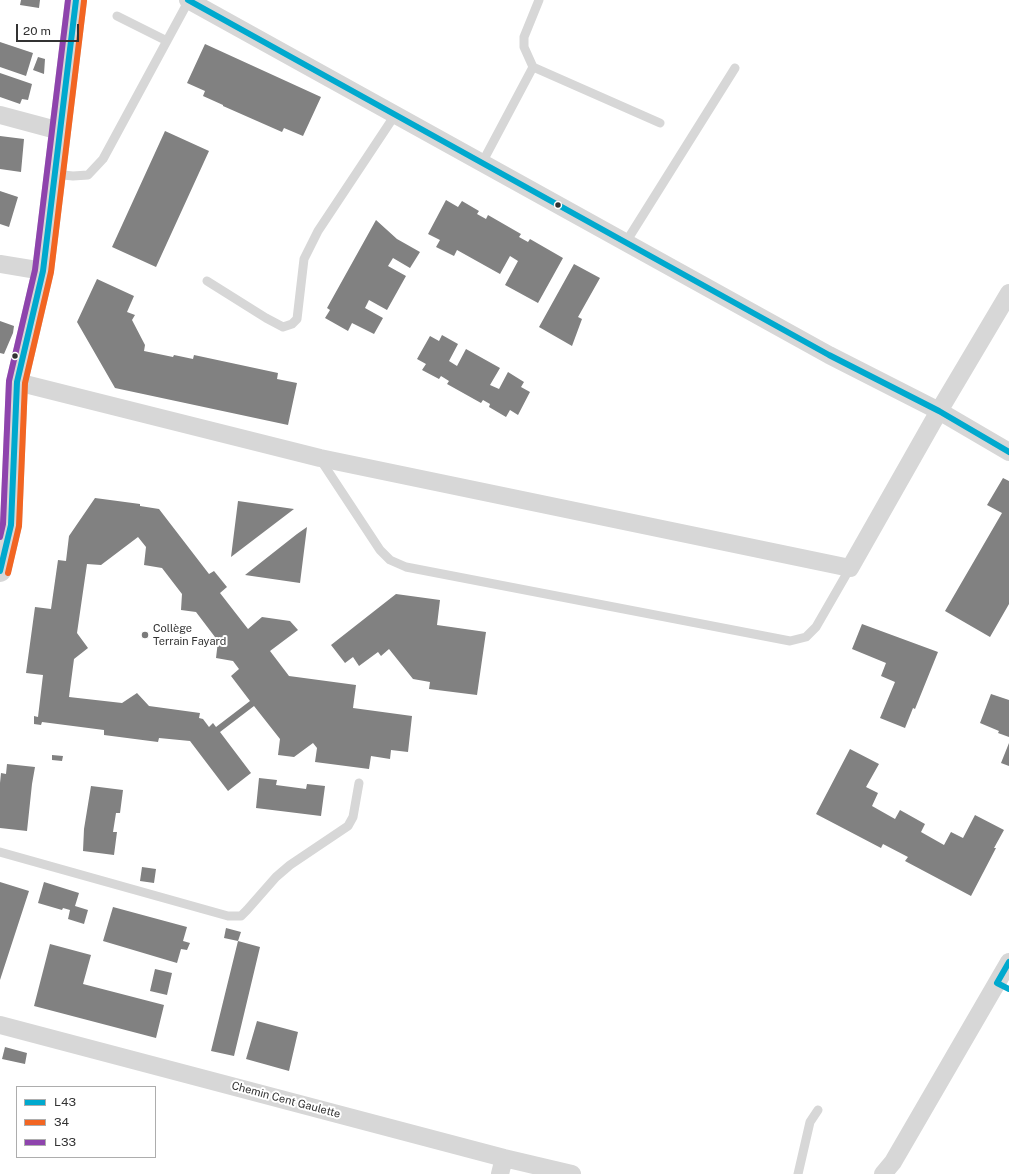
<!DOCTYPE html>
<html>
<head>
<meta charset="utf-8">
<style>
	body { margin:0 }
	#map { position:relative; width:1009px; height:1174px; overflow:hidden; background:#fff; font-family:"Public Sans",sans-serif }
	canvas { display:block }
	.legend { position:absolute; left:16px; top:1086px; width:140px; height:72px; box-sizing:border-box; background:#fff; border:1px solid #adadad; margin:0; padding:5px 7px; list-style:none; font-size:12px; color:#333 }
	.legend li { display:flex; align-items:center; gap:8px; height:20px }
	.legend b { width:20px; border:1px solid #adadad }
	.scale { position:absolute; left:16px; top:24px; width:63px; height:18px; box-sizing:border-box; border:2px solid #333; border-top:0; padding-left:5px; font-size:12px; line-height:14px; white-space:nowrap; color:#333; -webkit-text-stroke:3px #fff; paint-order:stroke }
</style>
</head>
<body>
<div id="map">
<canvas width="1009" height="1174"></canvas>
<ul class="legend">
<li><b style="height:5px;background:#00a9ce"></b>L43</li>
<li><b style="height:5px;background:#f26522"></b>34</li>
<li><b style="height:5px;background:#8e44ad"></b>L33</li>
</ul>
<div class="scale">20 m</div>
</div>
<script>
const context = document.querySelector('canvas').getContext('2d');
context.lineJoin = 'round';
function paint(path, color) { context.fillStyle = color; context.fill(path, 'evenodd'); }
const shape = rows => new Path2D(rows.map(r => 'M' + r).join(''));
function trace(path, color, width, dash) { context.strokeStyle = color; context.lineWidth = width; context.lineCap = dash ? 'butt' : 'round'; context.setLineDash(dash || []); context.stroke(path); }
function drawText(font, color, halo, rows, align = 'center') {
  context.font = font + ' "Public Sans",sans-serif'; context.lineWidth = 4; context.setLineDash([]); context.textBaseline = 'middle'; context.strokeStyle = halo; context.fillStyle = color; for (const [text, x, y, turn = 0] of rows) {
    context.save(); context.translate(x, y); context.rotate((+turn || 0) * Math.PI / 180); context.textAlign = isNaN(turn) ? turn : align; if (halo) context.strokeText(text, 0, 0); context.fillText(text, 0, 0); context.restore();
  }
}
const building = shape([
	[21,0,40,0,39,8,20,5],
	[0,42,33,53,26,76,0,67],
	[205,44,321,97,303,136,284,128,282,132,223,106,223,105,203,96,205,91,187,83],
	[38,57,45,59,44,74,33,70],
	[0,73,32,84,28,100,22,99,20,104,0,97],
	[165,131,209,151,156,267,112,247],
	[0,136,24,139,21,172,0,169],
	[0,191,18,197,9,227,0,224],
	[446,200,458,207,462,201,479,211,477,214,486,219,488,215,521,234,519,237,528,242,530,239,563,258,538,303,505,285,518,261,510,256,500,274,457,250,454,256,436,247,440,240,428,234],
	[376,220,397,239,420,252,410,268,393,258,388,266,406,276,387,310,369,300,365,308,383,318,374,334,352,323,348,331,325,318,330,310,327,308],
	[574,264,600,278,578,317,582,319,572,346,539,327],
	[97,279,134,296,127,312,135,315,132,320,145,345,144,351,173,357,174,355,193,359,194,355,278,373,277,379,297,383,288,425,115,388,77,322],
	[0,321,14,326,13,333,4,354,0,353],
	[442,335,458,344,449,361,457,366,466,349,500,368,490,385,499,389,508,372,524,382,521,387,530,392,518,415,510,410,506,417,489,407,490,404,483,400,481,403,447,384,449,381,441,376,439,379,422,370,426,364,417,359,430,336,439,341],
	[1003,478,1009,481,1009,604,990,637,945,611,1002,513,987,505],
	[95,498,140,504,140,506,159,509,209,574,214,571,227,587,220,593,248,629,262,617,290,621,298,630,270,651,289,676,356,685,353,708,412,716,408,752,391,750,390,759,371,756,369,769,315,762,317,748,313,743,294,757,278,755,280,739,254,706,220,732,251,773,228,791,190,741,159,738,158,742,104,735,104,730,42,722,41,725,34,724,34,716,38,717,43,675,26,673,35,607,51,609,58,560,66,561,69,536],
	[138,537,146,547,144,565,162,568,182,594,181,610,196,612,218,641,216,658,233,661,239,669,231,676,250,701,216,727,213,723,209,727,203,719,199,718,200,713,149,706,137,693,122,703,69,697,74,659,88,648,77,633,87,564,101,565],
	[238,501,294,509,231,557],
	[307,527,300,583,245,575,297,534],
	[396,594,440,600,437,625,486,632,477,695,429,689,430,682,413,679,389,649,381,656,378,652,359,666,353,657,345,663,331,645],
	[862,624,938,652,915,709,913,708,905,728,880,718,895,682,881,676,886,663,852,649],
	[991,694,1009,700,1009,737,998,733,999,731,980,723],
	[1009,743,1009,766,1001,763],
	[850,749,879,764,866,787,878,793,872,806,895,819,900,810,925,824,921,832,944,845,951,832,963,838,975,815,1004,830,994,848,996,848,971,896,905,861,908,857,883,844,881,848,816,814],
	[52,755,63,756,62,761,52,760],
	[7,764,35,767,32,784,27,831,0,828,0,783,1,773,6,774],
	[259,778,277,780,276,785,306,789,307,784,325,786,321,816,256,808],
	[91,786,123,790,120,813,116,813,113,832,117,832,114,855,83,851,84,829],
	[142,867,156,869,154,883,140,881],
	[0,882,29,891,0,980],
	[44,882,79,893,75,906,88,910,84,924,68,919,70,910,63,908,62,910,38,903],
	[113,907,187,927,183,941,190,943,187,950,181,949,177,963,103,941],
	[226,928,241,932,238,941,260,947,234,1056,211,1051,238,941,224,938],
	[50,944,91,955,83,984,164,1005,156,1038,34,1006],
	[155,969,172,973,167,995,150,991],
	[257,1021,298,1032,289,1071,246,1059],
	[5,1047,27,1053,25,1064,2,1059]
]);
const service = shape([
	[117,16,167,41],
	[533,67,660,123],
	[482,163,533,67,524,47,524,37,539,0],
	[54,174,73,176,88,175,103,159,189,0],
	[626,242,735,68],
	[207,281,266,318,283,327,292,324,297,319,304,259,318,231,395,115],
	[320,459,380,550,390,560,406,567,790,641,806,637,816,627,850,568],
	[0,852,228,916,241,916,247,910,276,877,290,865,348,826,353,817,359,783],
	[798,1174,810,1122,818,1110]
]);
const minor = shape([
	[188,0,829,355,939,411,1009,452],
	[0,115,60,131],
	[0,264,43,271],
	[17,382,320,458,850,568,939,411,1009,293],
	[0,1025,504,1158,572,1174],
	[500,1174,504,1158],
	[883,1174,893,1162,1009,962]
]);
const tertiary = shape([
	[0,571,11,525,17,382,43,271,76,0]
]);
const bus1 = shape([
	[188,0,829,355,939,411,1009,452],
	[0,571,11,525,17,382,43,271,76,0],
	[1009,962,997,983,1009,989]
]);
const bus2 = shape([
	[8,573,19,526,25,383,51,272,84,1]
]);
const bus3 = shape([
	[0,537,3,524,9,381,35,270,68,0]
]);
const markers = [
	[558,205,3.5,"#333"],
	[15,356,3.5,"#333"],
	[145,635,4,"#7a7a7a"]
];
const poiNames = [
	["Collège",153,629],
	["Terrain Fayard",153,642]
];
const streetNames = [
	["Chemin Cent Gaulette",286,1100,15]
];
paint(building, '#818181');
trace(service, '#d7d7d7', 9);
trace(minor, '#d7d7d7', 18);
trace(tertiary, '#d7d7d7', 22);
trace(bus1, '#00a9ce', 6);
trace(bus2, '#f26522', 6);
trace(bus3, '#8e44ad', 6);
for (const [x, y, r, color] of markers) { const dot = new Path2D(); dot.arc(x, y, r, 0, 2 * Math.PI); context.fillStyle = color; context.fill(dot); trace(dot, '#fff', 1.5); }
drawText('11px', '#333', '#fff', poiNames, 'left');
drawText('11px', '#333', '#fff', streetNames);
</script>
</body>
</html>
